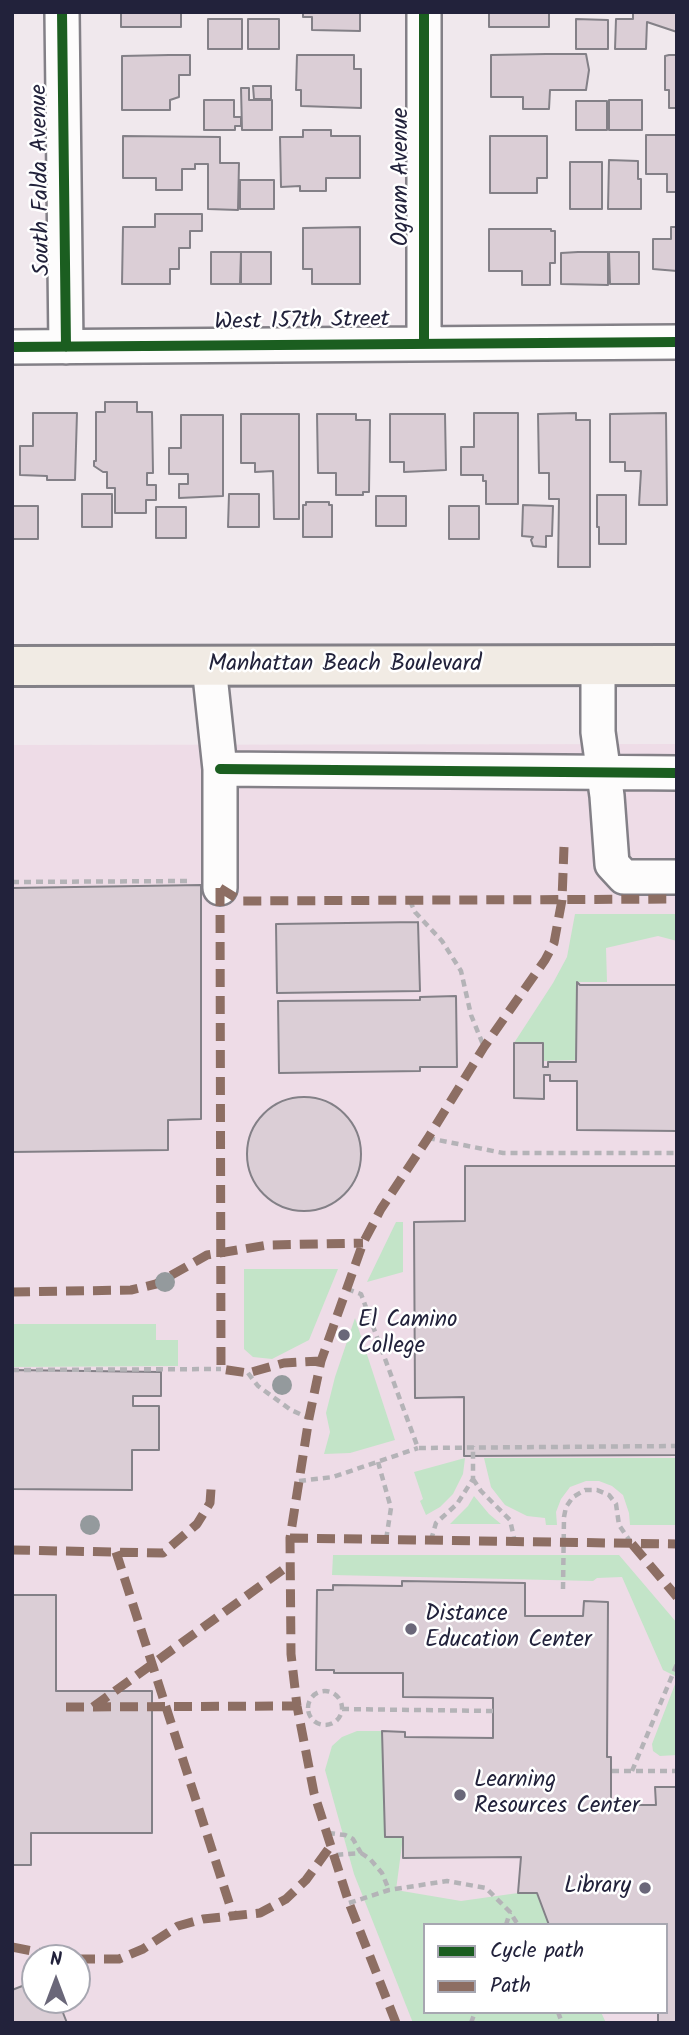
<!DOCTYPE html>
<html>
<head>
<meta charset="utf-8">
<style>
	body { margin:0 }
	#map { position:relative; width:689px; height:2035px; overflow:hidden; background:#f0e8ed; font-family:Kalam,sans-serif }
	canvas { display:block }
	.frame { position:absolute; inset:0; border:14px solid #22223b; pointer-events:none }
	.legend { position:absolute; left:423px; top:1923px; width:245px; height:91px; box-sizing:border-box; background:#fff; border:2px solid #a7a7b1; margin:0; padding:9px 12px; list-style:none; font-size:21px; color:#22223b }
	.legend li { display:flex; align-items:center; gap:14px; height:35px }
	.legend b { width:35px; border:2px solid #a7a7b1 }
	.north { position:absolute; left:21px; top:1944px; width:70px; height:70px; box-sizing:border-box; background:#fff; border:2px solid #a7a7b1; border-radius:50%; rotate:0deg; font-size:19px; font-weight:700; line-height:28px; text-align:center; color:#22223b }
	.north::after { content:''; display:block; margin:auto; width:24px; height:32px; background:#6a6779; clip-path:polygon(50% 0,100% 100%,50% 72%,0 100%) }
</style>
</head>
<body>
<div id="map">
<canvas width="689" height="2035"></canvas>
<div class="frame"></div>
<ul class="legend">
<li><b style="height:9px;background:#1b5e20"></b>Cycle path</li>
<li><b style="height:9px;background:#8d6e63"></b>Path</li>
</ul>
<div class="north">N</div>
</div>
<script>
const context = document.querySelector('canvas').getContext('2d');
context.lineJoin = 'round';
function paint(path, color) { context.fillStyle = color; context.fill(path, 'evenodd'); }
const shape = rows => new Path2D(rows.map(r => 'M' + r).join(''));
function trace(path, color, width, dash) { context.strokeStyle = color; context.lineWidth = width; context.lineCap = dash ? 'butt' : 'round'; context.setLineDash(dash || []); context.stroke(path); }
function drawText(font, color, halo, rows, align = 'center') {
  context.font = font + ' Kalam,sans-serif'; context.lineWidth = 5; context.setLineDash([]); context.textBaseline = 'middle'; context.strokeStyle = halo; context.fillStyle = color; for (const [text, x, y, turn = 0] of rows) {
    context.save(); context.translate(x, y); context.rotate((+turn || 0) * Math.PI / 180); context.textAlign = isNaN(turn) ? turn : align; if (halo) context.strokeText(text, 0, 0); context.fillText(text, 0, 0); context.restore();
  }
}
const built = shape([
	[677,744,677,2023,12,2023,12,745],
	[425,1925,666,1925,666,2012,425,2012],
	[35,1958,77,1958,77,2000,35,2000]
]);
const green = shape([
	[575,914,677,914,677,941,658,936,606,948,607,982,577,982,576,1060,543,1061,514,1043,553,983,567,957],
	[396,1222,403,1222,403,1272,367,1282],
	[244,1269,338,1269,309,1340,272,1359,253,1357,244,1349],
	[355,1318,395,1440,350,1453,324,1454,330,1432,326,1413,335,1377],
	[12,1324,156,1324,156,1340,178,1340,178,1366,12,1367],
	[465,1458,463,1474,453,1494,440,1507,426,1515,420,1501,423,1499,414,1472],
	[484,1458,677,1458,677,1525,630,1525,629,1513,623,1495,612,1486,599,1481,586,1481,570,1487,561,1499,556,1512,557,1525,546,1525,545,1518,527,1516,505,1505,491,1487],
	[474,1496,489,1514,501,1524,450,1524,468,1506],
	[333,1555,619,1555,677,1623,677,1677,663,1670,622,1577,597,1578,593,1581,332,1575],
	[677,1679,677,1755,660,1756,653,1751,652,1744],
	[357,1731,382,1731,385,1837,403,1837,396,1890,461,1901,518,1893,537,1893,549,1925,425,1925,425,2012,601,2012,606,2023,413,2023,354,1874,325,1770,332,1746,342,1737]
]);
const building = shape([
	[121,12,181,12,181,27,121,27,121,12],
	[303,12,360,12,360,31,312,30,312,17,303,17,303,12],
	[489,12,549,12,549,27,489,27,489,12],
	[633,12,677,12,677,32,647,22,646,49,615,49,616,19,633,19,633,12],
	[208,19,242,19,242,49,208,49,208,19],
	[248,19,279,19,279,49,248,49,248,19],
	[576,19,608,20,608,49,576,49,576,19],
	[546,54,586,54,589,70,586,90,550,90,549,109,523,109,523,97,491,97,491,55,546,54],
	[169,55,190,55,190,75,179,75,179,97,170,100,170,110,122,110,122,56,169,55],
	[297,55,354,55,354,69,361,69,361,108,301,106,301,90,296,90,297,55],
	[669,55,677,55,677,108,669,108,669,90,665,90,665,56,669,55],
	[253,86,271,86,271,99,254,99,253,86],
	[241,88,249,88,249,100,272,100,272,130,242,130,241,88],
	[204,100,234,100,234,117,241,117,241,126,235,126,235,130,204,130,204,100],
	[609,100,642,100,642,130,609,130,609,100],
	[576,101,607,101,607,130,576,130,576,101],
	[303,130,331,130,331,136,360,136,360,178,326,178,326,191,300,191,300,186,281,187,280,137,303,137,303,130],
	[646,135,677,135,677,192,667,192,667,174,646,174,646,135],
	[123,136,220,137,220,163,239,163,238,210,208,209,208,164,195,164,195,169,182,169,182,190,156,190,156,178,123,178,123,136],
	[490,136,547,136,547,178,537,178,537,193,490,193,490,136],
	[609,160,638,161,638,179,641,179,641,209,608,209,609,160],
	[570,162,602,162,602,209,570,209,570,162],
	[240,180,274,180,274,209,240,209,240,180],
	[155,214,202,214,202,231,190,231,190,248,179,248,179,269,170,269,170,284,122,284,123,227,155,227,155,214],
	[360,227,360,284,312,284,312,269,303,269,303,228,360,227],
	[671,227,677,227,677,271,653,269,653,239,671,239,671,227],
	[489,229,551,229,551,231,555,231,555,263,550,263,550,285,522,285,522,271,489,271,489,229],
	[211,252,241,252,240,284,211,284,211,252],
	[241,252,271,252,271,284,241,284,241,252],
	[578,252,608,252,608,285,561,284,561,253,578,252],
	[609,252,639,252,639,284,610,284,609,252],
	[105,402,137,402,137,412,152,412,153,473,147,473,147,485,156,485,156,500,146,500,146,513,115,513,115,488,107,488,107,472,103,472,94,466,94,461,96,461,96,412,105,412,105,402],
	[33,413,77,413,75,480,47,480,47,476,20,475,20,446,33,446,33,413],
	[474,413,518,413,518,504,486,504,486,481,483,481,483,475,461,475,461,447,474,447,474,413],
	[576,413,576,420,590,420,590,567,558,567,559,499,549,499,549,473,539,473,538,414,576,413],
	[666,413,667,505,639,505,641,471,625,471,625,462,610,462,610,414,666,413],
	[241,414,299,414,299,519,274,519,273,471,255,472,255,463,241,463,241,414],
	[317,414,356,414,356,420,370,420,369,492,363,492,363,495,336,495,336,473,318,473,317,414],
	[390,414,445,414,446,470,404,472,404,462,390,462,390,414],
	[181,415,223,415,223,496,179,498,179,484,188,484,188,474,169,474,169,448,181,448,181,415],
	[82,494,112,494,112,527,82,527,82,494],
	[229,494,259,494,259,527,228,527,229,494],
	[597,495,626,495,626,544,599,544,599,527,597,527,597,495],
	[376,496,406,496,406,526,376,526,376,496],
	[306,502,329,502,329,505,332,505,332,537,303,537,303,505,306,505,306,502],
	[523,505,553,506,552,536,546,536,546,547,533,546,531,540,533,537,522,536,523,505],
	[12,506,38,506,38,539,12,539,12,506],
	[449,506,479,506,479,539,449,539,449,506],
	[156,507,186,507,186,538,156,538,156,507],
	[201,885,201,1119,168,1120,168,1150,12,1152,12,888,201,885],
	[418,922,420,991,277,993,276,924,418,922],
	[577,982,580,985,677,985,677,1131,577,1130,577,1081,550,1081,550,1075,544,1075,544,1099,514,1098,514,1043,543,1043,543,1067,548,1067,548,1062,576,1062,577,982],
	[456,996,457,1067,420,1067,420,1071,279,1073,278,1001,420,1000,420,997,456,996],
	'247 1154a57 57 0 1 1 114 0a57 57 0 1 1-114 0Z',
	[465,1166,677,1166,677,1455,464,1456,464,1397,415,1398,414,1222,465,1221,465,1166],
	[12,1370,161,1372,161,1396,133,1396,133,1406,159,1406,159,1450,132,1450,132,1490,12,1489,12,1370],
	[402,1581,525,1583,525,1616,583,1616,584,1601,608,1602,607,1757,611,1757,611,1805,656,1805,655,1787,677,1787,677,2023,658,2023,658,2012,666,2012,666,1925,549,1925,537,1893,518,1893,521,1857,403,1858,403,1837,385,1837,382,1731,405,1732,405,1737,493,1738,493,1698,403,1697,403,1673,334,1673,334,1670,316,1670,317,1590,333,1590,333,1585,402,1586,402,1581],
	[12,1595,56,1595,56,1691,152,1691,152,1833,31,1833,31,1865,12,1865,12,1595],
	[35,1981,35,2000,58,2000,67,2023,12,2023,12,1990,35,1981]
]);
const path = shape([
	[12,882,190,881],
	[410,901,415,912,442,941,461,971,471,1015,484,1047],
	[428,1138,503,1153,677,1153],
	[347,1289,361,1294,418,1448,677,1446],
	[12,1370,221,1369],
	[248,1373,258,1386,291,1410,309,1418],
	[378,1462,391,1508,386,1540],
	[473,1479,481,1491,510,1520,515,1542],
	[299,1481,333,1477,418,1448],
	[431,1540,436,1523,457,1504,473,1479,473,1446],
	[563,1589,564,1517,566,1507,573,1497,585,1490,597,1490,609,1495,616,1504,619,1525,632,1544],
	'308 1708a17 17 0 1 1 34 0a17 17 0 1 1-34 0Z',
	[342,1709,493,1711],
	[612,1771,677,1771],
	[632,1771,677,1664],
	[328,1833,345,1835,353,1839,361,1853,335,1855],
	[361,1853,370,1859,382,1873,389,1890],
	[349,1903,389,1890,447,1881,486,1888,510,1912,518,1925],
	[506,1925,510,1912],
	[558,2012,562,2023],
	[471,2023,475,2012]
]);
const minor = shape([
	[62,12,66,347],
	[424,342,424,12],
	[12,347,677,342],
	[209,666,220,769,220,888],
	[598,666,598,732,607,796,612,864,624,877,677,877],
	[220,769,677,773]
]);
const major = shape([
	[12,666,677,665]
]);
const quiet = shape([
	[220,888,221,1369,248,1373,284,1363,321,1361],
	[220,888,241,901,677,899],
	[12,1292,131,1290,156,1284,207,1255,268,1245,363,1243],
	[290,1538,677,1544],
	[632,1544,677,1597],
	[12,1550,163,1553,197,1524,210,1503,211,1489],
	[116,1552,233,1915],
	[66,1707,297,1706,308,1709],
	[93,1707,288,1566],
	[12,1947,68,1958],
	[77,1959,119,1959,143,1949,178,1926,203,1919,260,1913,286,1899,306,1880,332,1844],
	[396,2023,349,1903,314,1793,297,1706,291,1654,290,1538,309,1418,321,1361,363,1243,381,1209,428,1138,484,1047,545,960,554,943,562,900,564,847]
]);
const cycleway = shape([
	[62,12,66,347],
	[424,342,424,12],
	[12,347,677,342],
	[220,769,677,773]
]);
const trees = [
	[165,1282],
	[282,1385],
	[90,1525]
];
const markers = [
	[344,1335,7,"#6a6779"],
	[411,1629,7,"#6a6779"],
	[460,1795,7,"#6a6779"],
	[645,1888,7,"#6a6779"]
];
const streetNames = [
	["Ogram Avenue",403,177,-90],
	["South Falda Avenue",43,180,-91],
	["West 157th Street",302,323,-1],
	["Manhattan Beach Boulevard",345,666]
];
const poiNames = [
	["El Camino",358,1322],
	["College",358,1348],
	["Distance",425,1616],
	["Education Center",425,1642],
	["Learning",474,1782],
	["Resources Center",474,1808],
	["Library",631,1888,"right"]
];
paint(built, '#eedce7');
paint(green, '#c3e4c8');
paint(building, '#dbced6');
trace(building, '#838087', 2);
trace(minor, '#838087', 38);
trace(major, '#838087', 44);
trace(path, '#b4b3b7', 4.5, [7, 5]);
trace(minor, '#fdfcfc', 33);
trace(major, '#f1ebe4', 38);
trace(quiet, '#8d6e63', 9, [18, 9]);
trace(cycleway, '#1b5e20', 10);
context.fillStyle = '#949a9d';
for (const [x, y] of trees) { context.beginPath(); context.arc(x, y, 10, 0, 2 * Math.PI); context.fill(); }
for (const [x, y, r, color] of markers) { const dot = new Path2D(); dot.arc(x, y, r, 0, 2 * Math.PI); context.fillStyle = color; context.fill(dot); trace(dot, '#fff', 2.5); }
drawText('23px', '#22223b', '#fff', streetNames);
drawText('23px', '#22223b', '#fff', poiNames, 'left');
</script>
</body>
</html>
